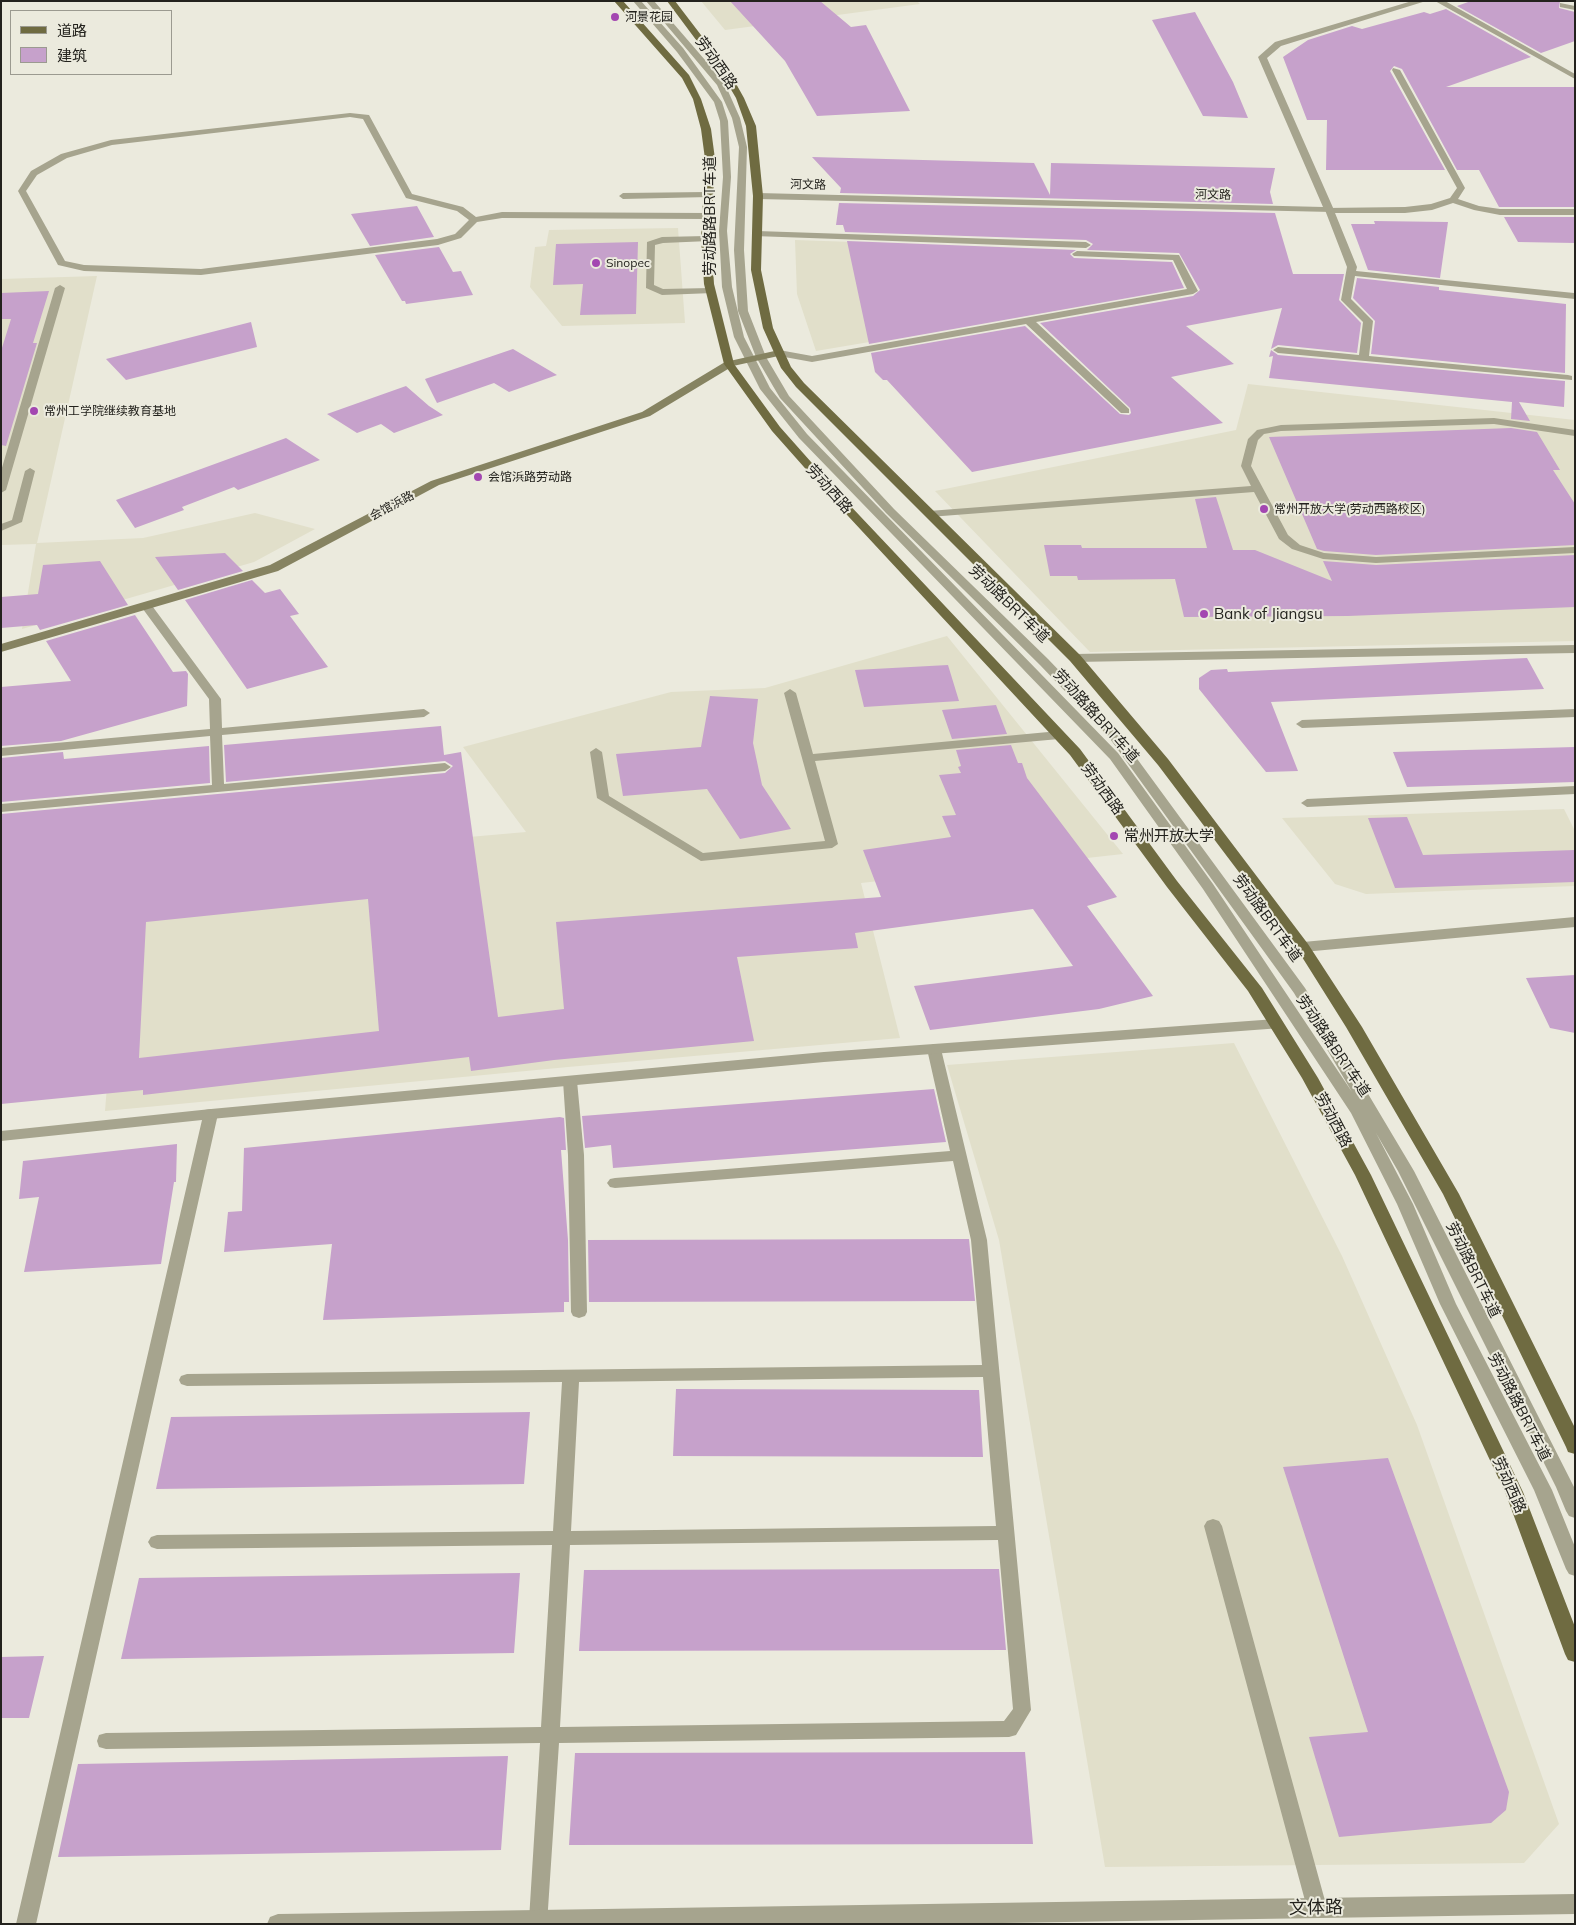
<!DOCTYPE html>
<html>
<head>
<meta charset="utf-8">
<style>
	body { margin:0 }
	#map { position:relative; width:1576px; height:1925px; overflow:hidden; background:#ebeadd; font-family:Mulish,"Noto Sans SC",sans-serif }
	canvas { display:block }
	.frame { position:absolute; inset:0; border:2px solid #23221d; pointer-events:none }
	.legend { position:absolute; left:10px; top:10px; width:162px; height:65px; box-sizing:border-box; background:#ebeadd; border:1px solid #9b9a90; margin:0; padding:6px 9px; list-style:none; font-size:15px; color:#23221d }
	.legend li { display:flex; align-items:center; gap:10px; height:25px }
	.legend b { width:25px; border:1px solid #9b9a90 }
</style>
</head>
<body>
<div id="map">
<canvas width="1576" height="1925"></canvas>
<div class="frame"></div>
<ul class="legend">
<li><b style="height:6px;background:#6f6b41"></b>道路</li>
<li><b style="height:14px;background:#c6a1cb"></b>建筑</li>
</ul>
</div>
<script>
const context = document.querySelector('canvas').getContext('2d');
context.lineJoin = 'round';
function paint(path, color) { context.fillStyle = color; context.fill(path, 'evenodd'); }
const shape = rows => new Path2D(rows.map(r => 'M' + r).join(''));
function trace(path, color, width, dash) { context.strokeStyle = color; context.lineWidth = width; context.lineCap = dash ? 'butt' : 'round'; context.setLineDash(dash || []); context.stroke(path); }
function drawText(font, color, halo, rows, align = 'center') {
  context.font = font + ' Mulish,"Noto Sans SC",sans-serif'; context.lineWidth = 4; context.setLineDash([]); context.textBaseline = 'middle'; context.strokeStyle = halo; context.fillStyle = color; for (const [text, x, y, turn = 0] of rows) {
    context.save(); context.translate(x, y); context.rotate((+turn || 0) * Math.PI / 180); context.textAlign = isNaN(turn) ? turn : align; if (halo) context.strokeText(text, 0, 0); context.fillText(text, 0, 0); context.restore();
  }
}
const built = shape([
	[701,1,917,1,920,4,725,30],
	[678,228,685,323,562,326,530,287,535,247,546,246,549,230],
	[795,240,912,244,1059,283,1083,306,816,351,797,294],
	[97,276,37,543,143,538,255,513,315,529,254,562,22,629,36,544,1,545,1,279],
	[1248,384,1575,420,1575,641,1090,652,935,491,1236,430],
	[947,636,1123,854,861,883,900,1038,568,1067,105,1111,110,1049,1,878,526,832,463,747,671,692,765,688],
	[1564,809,1575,831,1575,886,1366,894,1335,884,1282,818],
	[1234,1043,1342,1256,1417,1425,1559,1824,1524,1863,1105,1867,999,1240,947,1065]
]);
const building = shape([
	[730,1,820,1,851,27,866,25,910,111,817,116,785,61],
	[1471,1,1560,1,1559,8,1575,12,1575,41,1541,53,1457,6],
	[1446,9,1531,57,1446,87,1575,87,1575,207,1499,207,1479,170,1457,170,1402,69,1394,66,1390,71,1445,170,1326,170,1327,120,1307,120,1283,57,1308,40,1352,26,1362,29,1424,12,1430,14],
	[1195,12,1233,82,1248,118,1203,116,1152,20],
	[812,157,1034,163,1050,195,1051,163,1275,168,1270,192,1273,204,840,193,841,188],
	[839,203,1275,213,1293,274,1344,274,1339,300,1361,323,1357,353,1278,345,1271,349,1282,308,1186,326,1234,364,1171,377,1223,423,972,472,887,380,883,380,875,372,871,353,1025,326,1120,414,1129,415,1131,413,1130,408,1040,323,1193,296,1200,290,1179,253,1087,250,1093,244,1086,240,845,232,843,225,836,225],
	[417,206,434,237,370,246,351,214],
	[1504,217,1575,217,1575,243,1518,242],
	[1374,221,1448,222,1440,278,1368,270,1351,224,1375,224],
	[847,241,1076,250,1070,254,1074,258,1172,262,1184,288,869,344],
	[638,242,636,314,580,315,583,284,553,285,556,244],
	[439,247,453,272,461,271,473,295,406,304,405,301,402,301,375,255],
	[1357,278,1439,287,1439,290,1566,304,1565,373,1371,354,1375,321,1353,298],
	[49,291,33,343,37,343,6,446,1,445,1,351,11,319,1,319,1,293],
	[251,322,257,347,126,380,106,359],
	[513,349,557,375,509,392,494,383,437,403,425,379],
	[1271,350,1278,355,1565,381,1564,407,1519,402,1530,421,1511,419,1512,402,1269,378,1273,356,1269,357],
	[406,386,429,406,443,415,394,433,381,424,357,433,327,414],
	[1511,428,1537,432,1560,470,1553,470,1575,504,1575,545,1376,555,1324,551,1317,549,1269,437],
	[286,438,320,460,238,490,234,487,182,507,184,510,135,528,116,500],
	[1216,497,1233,550,1255,550,1332,581,1323,561,1376,565,1575,555,1575,607,1348,616,1184,617,1175,579,1078,580,1077,576,1050,576,1044,545,1081,545,1082,548,1207,548,1195,499],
	[225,553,243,571,178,590,155,557],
	[100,561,128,605,40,630,37,625,1,628,1,597,38,594,43,565],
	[252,580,265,593,280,589,299,614,290,616,328,667,247,689,185,600],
	[135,615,173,672,186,671,188,674,187,706,61,741,1,746,1,687,71,681,46,641],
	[1527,658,1544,689,1271,702,1298,771,1266,772,1199,689,1199,678,1211,670,1227,669,1228,672],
	[948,665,959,701,864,707,855,670],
	[710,696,758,699,753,743,762,785,791,829,740,839,707,789,623,796,616,754,701,747],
	[996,705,1007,734,952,739,942,710],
	[441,726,444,755,461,752,498,1017,564,1009,556,922,881,897,863,850,951,837,942,816,956,815,939,775,961,773,958,767,961,766,956,750,1011,745,1018,763,1022,763,1027,778,1117,897,1087,906,1153,996,1099,1009,930,1030,914,986,1073,966,1033,909,855,933,858,948,737,957,754,1041,554,1060,471,1071,469,1057,143,1095,143,1090,1,1104,1,814,445,773,453,766,445,761,226,782,224,745],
	[368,899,379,1031,139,1058,146,922],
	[209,746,210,783,1,802,1,758,63,752,64,759],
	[1575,747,1575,782,1407,787,1393,752],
	[1407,817,1423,855,1575,850,1575,882,1395,888,1368,818],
	[1575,975,1575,1033,1550,1028,1526,978],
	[934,1089,946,1142,613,1168,611,1145,585,1148,582,1116],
	[560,1117,564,1118,566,1150,561,1150,568,1240,569,1302,564,1302,564,1312,323,1320,332,1244,224,1252,228,1212,242,1211,244,1148],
	[177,1144,176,1182,174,1182,161,1264,24,1272,39,1197,19,1199,23,1161],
	[969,1239,975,1301,589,1302,588,1240],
	[676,1389,979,1390,983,1457,673,1456],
	[530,1412,524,1484,156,1489,171,1417],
	[1388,1458,1509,1792,1506,1810,1491,1823,1339,1837,1309,1737,1368,1732,1283,1467],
	[999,1569,1006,1650,579,1651,584,1570],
	[520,1573,514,1653,121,1659,139,1578],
	[44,1656,29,1718,1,1718,1,1657],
	[1025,1752,1033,1844,569,1845,575,1753],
	[508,1756,501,1850,58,1857,78,1764]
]);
const lane = shape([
	[633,1,641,1,683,48,722,102,728,121,731,177,727,231,732,287,744,337,770,388,807,434,1118,753,1213,884,1352,1092,1294,993,1108,736,1040,665,886,513,780,398,756,357,738,311,734,250,739,147,732,118,717,85,646,1,654,1,724,82,740,118,747,147,744,250,748,311,766,357,789,396,894,509,1048,659,1116,730,1305,988,1414,1171,1574,1487,1575,1518,1569,1516,1566,1511,1556,1487,1398,1171,1376,1133,1413,1204,1456,1304,1552,1490,1575,1547,1575,1576,1569,1574,1566,1569,1534,1490,1440,1304,1397,1204,1351,1113,1203,889,1110,759,799,438,760,389,734,337,722,287,719,231,723,177,720,121,714,102,677,52,633,1],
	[1435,1,1445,1,1575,74,1575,79,1435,1],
	[1560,3,1575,6,1575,10,1560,7,1560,3],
	[1393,68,1400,70,1465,188,1458,199,1479,206,1500,209,1575,209,1575,215,1500,215,1474,210,1453,203,1432,210,1405,213,1335,213,1357,267,1356,271,1574,293,1575,299,1355,276,1351,299,1373,321,1369,356,1568,375,1572,376,1572,380,1278,353,1273,350,1278,347,1359,355,1363,322,1341,300,1347,267,1325,210,1326,208,1405,207,1431,204,1450,198,1457,188,1392,70,1393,68],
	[350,113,369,115,412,194,463,207,476,217,502,212,706,213,710,216,706,219,502,218,477,222,461,238,438,245,201,275,84,271,58,265,18,191,31,171,61,154,111,140,350,113],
	[350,117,363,119,406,198,457,211,469,220,455,234,437,239,201,269,84,265,65,261,26,191,37,175,67,158,112,145,350,117],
	[706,192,709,193,709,197,623,199,619,196,623,193,706,192],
	[757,231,1086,242,1091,245,1086,248,754,236,754,232,757,231],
	[706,236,709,237,709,241,663,243,655,245,654,285,663,289,710,288,715,291,713,293,662,295,646,288,647,242,662,237,706,236],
	[1077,251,1179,255,1198,291,1193,294,1036,322,1129,409,1129,413,1121,413,1026,324,812,362,779,356,774,353,779,350,812,356,1187,289,1173,260,1074,256,1072,254,1077,251],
	[60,285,65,288,6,490,1,493,1,471,55,288,60,285],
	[1494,418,1575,430,1575,436,1494,424,1281,431,1264,434,1258,440,1251,466,1288,535,1300,545,1324,553,1376,557,1575,547,1575,553,1376,563,1323,559,1292,549,1279,539,1254,492,929,517,924,514,929,511,1251,486,1241,466,1248,439,1257,430,1281,425,1494,418],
	[30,468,35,471,22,522,1,531,1,524,12,520,25,471,30,468],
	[146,602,150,603,221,699,222,728,424,709,430,713,424,717,222,735,224,784,445,763,451,767,445,771,1,812,1,804,212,785,210,736,1,756,1,748,210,729,209,699,140,605,146,602],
	[1575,645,1575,653,1075,662,1069,658,1075,654,1575,645],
	[790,689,796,693,813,754,1059,731,1065,735,1059,739,815,761,838,844,832,848,701,861,597,798,590,752,596,748,602,752,609,796,703,853,825,841,784,693,790,689],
	[1575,709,1575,717,1302,728,1296,724,1302,720,1575,709],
	[1575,786,1575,794,1307,807,1301,803,1307,799,1575,786],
	[934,1044,939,1046,941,1049,987,1240,1031,1710,1016,1735,1009,1737,559,1743,547,1924,531,1924,529,1920,540,1743,106,1749,99,1747,97,1741,99,1735,106,1733,541,1727,552,1545,157,1549,151,1547,148,1542,151,1537,157,1535,553,1531,562,1382,187,1386,181,1384,179,1380,181,1376,187,1374,982,1365,971,1240,953,1161,615,1188,610,1187,607,1183,610,1179,615,1178,950,1151,927,1049,929,1046,934,1044],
	[983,1377,996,1526,571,1531,579,1382,983,1377],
	[998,1540,1013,1709,1004,1721,560,1727,570,1545,998,1540],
	[570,1076,575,1078,577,1081,584,1155,587,1312,585,1316,579,1318,573,1316,571,1312,568,1155,563,1081,565,1078,570,1076],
	[211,1109,216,1110,218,1114,36,1924,16,1924,202,1120,1,1141,1,1131,211,1109],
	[1213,1519,1219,1521,1222,1526,1327,1908,1324,1914,1317,1917,1310,1914,1307,1908,1204,1526,1207,1521,1213,1519]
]);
const street = shape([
	[1412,1,1426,1,1281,46,1267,58,1334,210,1332,212,758,199,753,196,758,193,1323,207,1258,57,1275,42,1412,1],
	[1575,917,1575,927,1303,952,1298,950,1296,947,1298,944,1303,942,1575,917],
	[1276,1019,1281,1020,1284,1024,1281,1028,824,1062,211,1119,205,1118,203,1114,205,1110,211,1109,824,1052,1276,1019],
	[1575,1894,1575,1914,939,1924,267,1924,270,1917,278,1914,1575,1894]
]);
const secondary = shape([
	[779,350,783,351,784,353,783,355,733,366,650,416,439,485,278,571,1,652,1,644,270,565,431,481,642,412,725,362,779,350]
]);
const primary = shape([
	[614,1,623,1,689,75,701,99,711,129,715,159,711,239,714,284,734,364,780,427,843,498,1080,749,1177,881,1262,988,1318,1078,1371,1175,1523,1492,1575,1627,1575,1662,1568,1660,1565,1654,1505,1492,1355,1175,1302,1078,1248,991,1167,887,1070,755,835,502,772,431,724,364,704,284,701,239,705,159,701,129,693,99,682,78,614,1],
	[667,1,675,1,730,73,744,98,756,126,763,196,761,270,773,328,791,367,804,383,1080,655,1168,759,1308,944,1362,1027,1459,1194,1575,1428,1575,1454,1568,1452,1566,1447,1443,1194,1346,1027,1297,949,1158,765,1070,661,796,387,781,368,763,328,751,270,753,196,746,126,736,98,723,76,667,1]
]);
const markers = [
	[615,17,5,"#a347b1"],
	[596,263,5,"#a347b1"],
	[34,411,5,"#a347b1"],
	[478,477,5,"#a347b1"],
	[1264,509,5,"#a347b1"],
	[1204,614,5,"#a347b1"],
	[1114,836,5,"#a347b1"]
];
const farPoinames = [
	["河景花园",625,17],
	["Sinopec",606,263],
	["常州工学院继续教育基地",44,411],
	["会馆浜路劳动路",488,477],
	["常州开放大学(劳动西路校区)",1274,509]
];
const farStreetnames = [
	["河文路",808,185,1],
	["河文路",1213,195,1],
	["会馆浜路",392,506,-28]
];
const streetNames = [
	["劳动西路",716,63,55],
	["劳动路路BRT车道",710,216,-90],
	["劳动西路",829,489,48],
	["劳动路BRT车道",1009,604,44],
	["劳动路路BRT车道",1096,716,48],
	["劳动西路",1102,789,54],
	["劳动路BRT车道",1267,918,54],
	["劳动路路BRT车道",1333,1046,56],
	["劳动西路",1333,1120,62],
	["劳动路BRT车道",1473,1270,64],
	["劳动路路BRT车道",1519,1407,63],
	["劳动西路",1509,1485,66]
];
const poiNames = [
	["Bank of Jiangsu",1214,614],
	["常州开放大学",1124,836]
];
const nearStreetnames = [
	["文体路",1316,1908,-1]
];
paint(built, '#e1dfca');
paint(building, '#c6a1cb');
paint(lane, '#a6a48e');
paint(street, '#a6a48e');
paint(secondary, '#868361');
paint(primary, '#6f6b41');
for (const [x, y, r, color] of markers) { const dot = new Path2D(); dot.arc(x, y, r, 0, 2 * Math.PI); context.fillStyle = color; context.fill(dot); trace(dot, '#ebeadd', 2); }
drawText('12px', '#23221d', '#ebeadd', farPoinames, 'left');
drawText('12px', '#23221d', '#ebeadd', farStreetnames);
drawText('15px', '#23221d', '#ebeadd', streetNames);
drawText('15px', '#23221d', '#ebeadd', poiNames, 'left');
drawText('18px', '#23221d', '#ebeadd', nearStreetnames);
</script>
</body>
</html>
